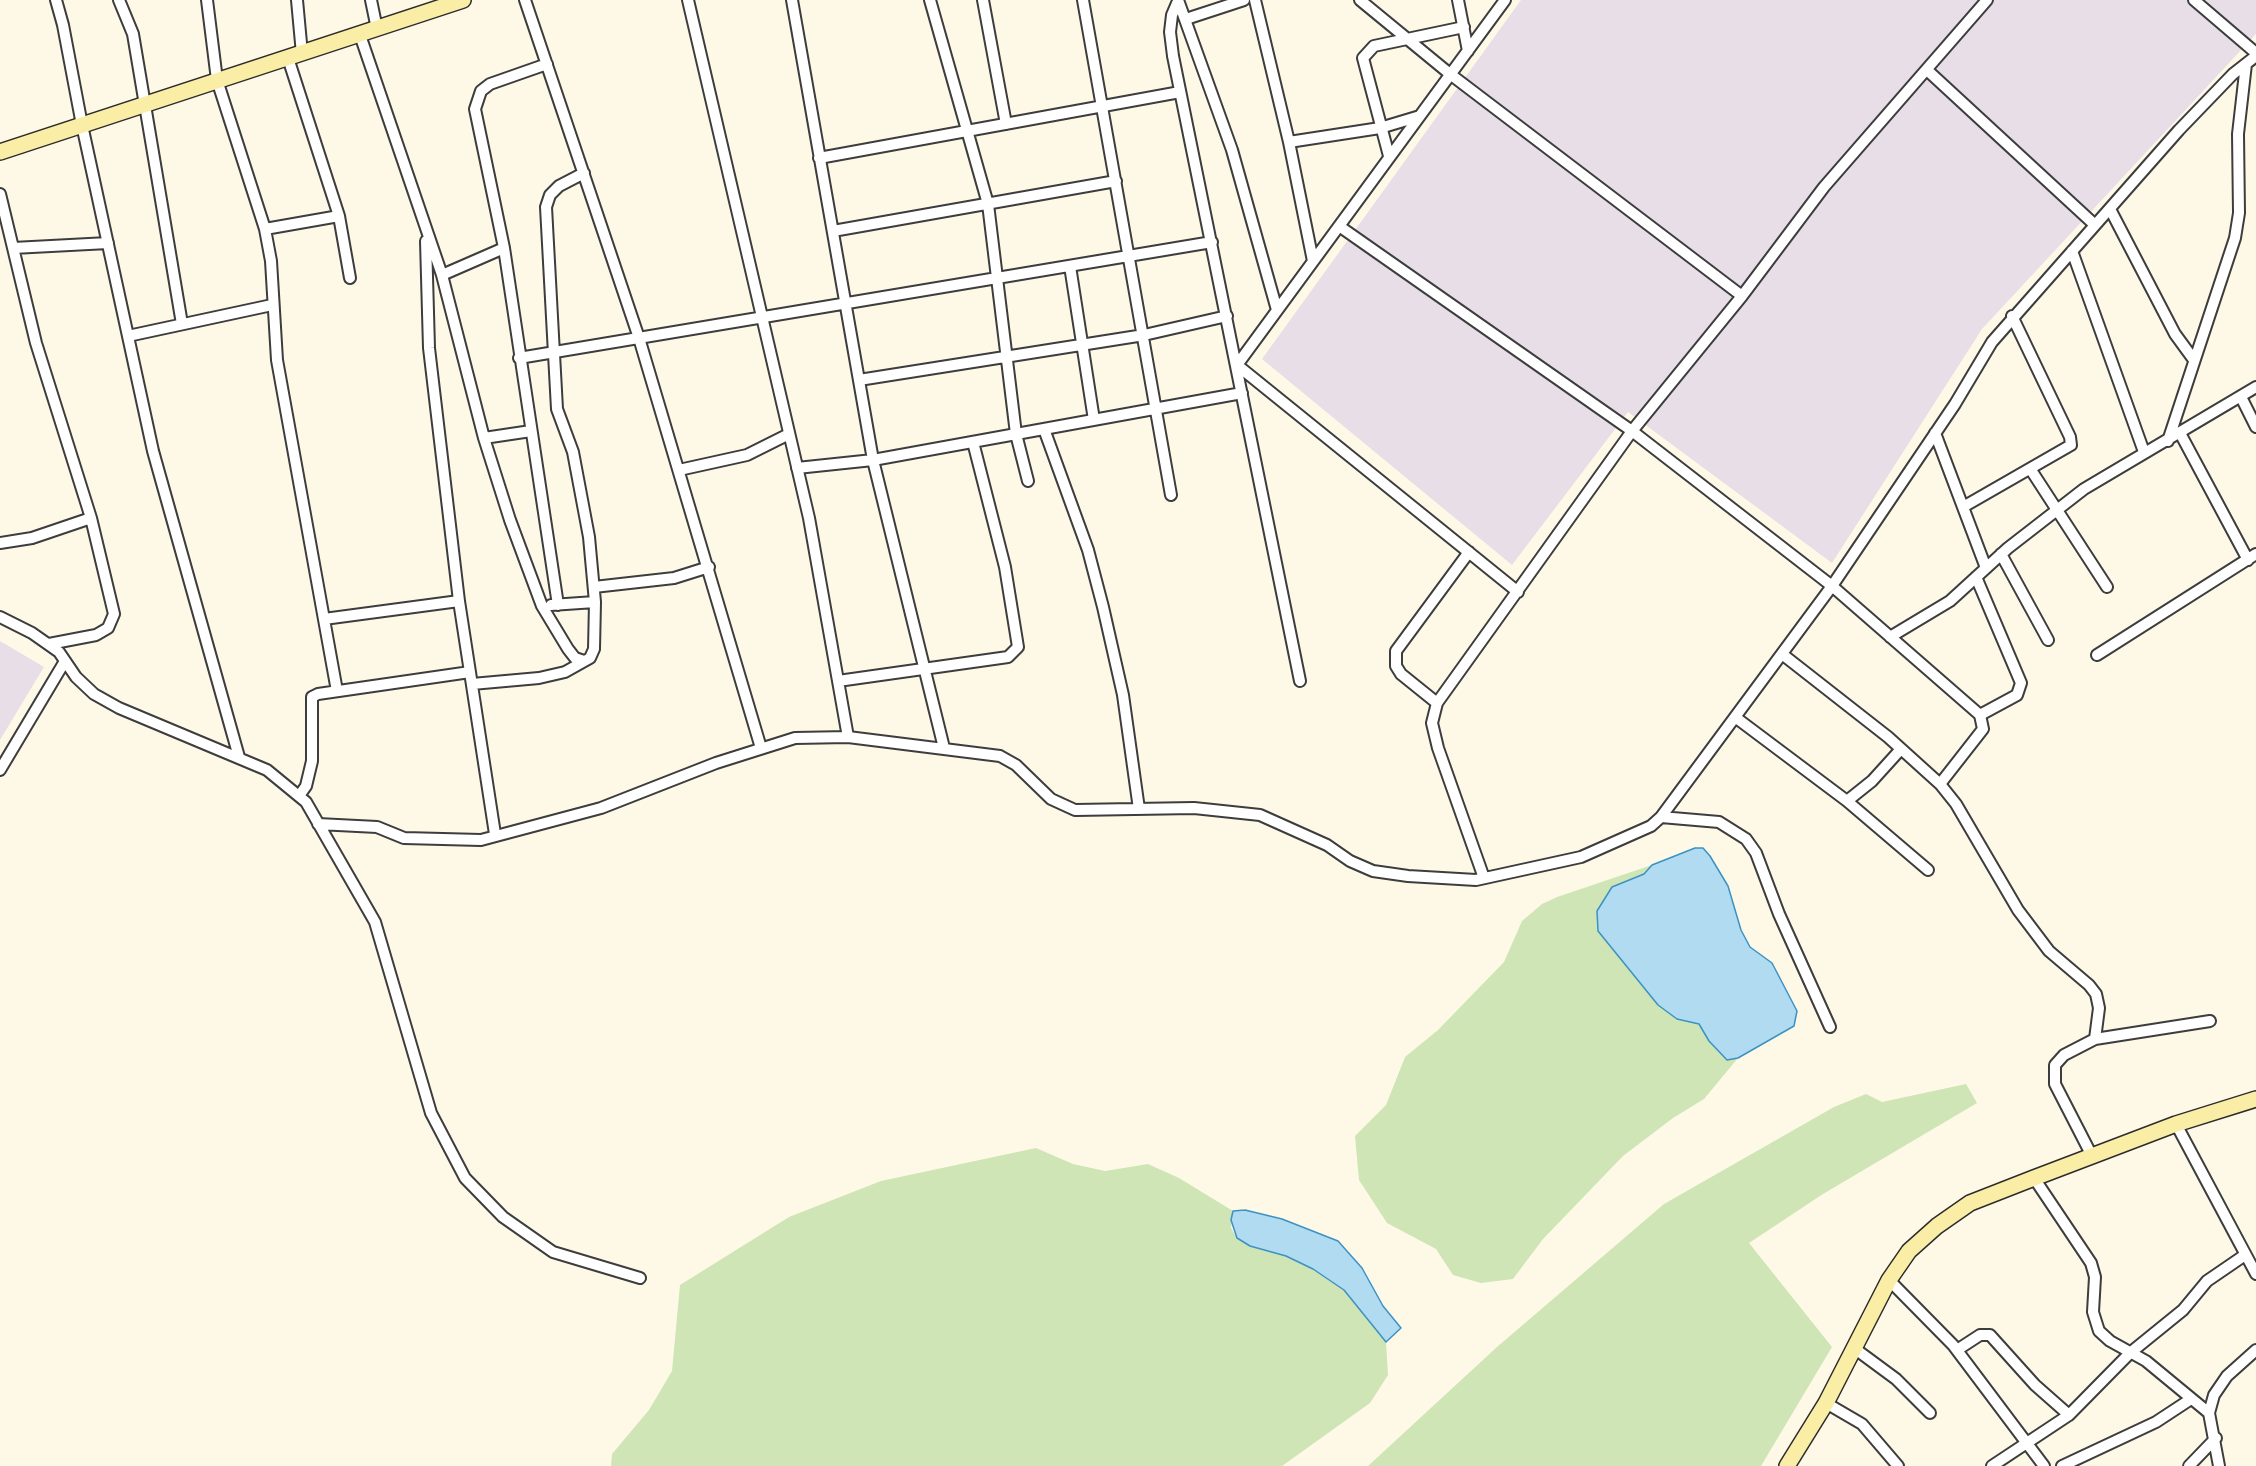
<!DOCTYPE html>
<html>
<head>
<meta charset="utf-8">
<style>
	body { margin:0 }
	canvas { display:block; background:#fef9e7 }
</style>
</head>
<body>
<canvas width="2256" height="1466"></canvas>
<script>
const context = document.querySelector('canvas').getContext('2d');
context.lineJoin = 'round';
function paint(path, color) { context.fillStyle = color; context.fill(path, 'evenodd'); }
const shape = rows => new Path2D(rows.map(r => 'M' + r).join(''));
function trace(path, color, width, dash) { context.strokeStyle = color; context.lineWidth = width; context.lineCap = dash ? 'butt' : 'round'; context.setLineDash(dash || []); context.stroke(path); }
const industrial = shape([
	[1521,0,2256,0,2256,34,1982,329,1832,563,1628,412,1512,565,1262,359],
	[0,641,44,667,0,740]
]);
const green = shape([
	[1652,865,1644,874,1612,887,1677,1019,1699,1024,1709,1041,1727,1060,1738,1058,1704,1099,1673,1118,1623,1156,1543,1239,1513,1279,1481,1283,1453,1275,1436,1249,1387,1223,1359,1180,1355,1136,1386,1105,1405,1057,1438,1030,1504,962,1522,921,1542,904,1557,897],
	[1966,1084,1977,1103,1823,1194,1749,1243,1832,1347,1761,1466,1368,1466,1497,1347,1664,1204,1834,1107,1866,1094,1882,1102],
	[1036,1148,1073,1164,1105,1171,1148,1164,1179,1178,1233,1211,1231,1228,1237,1238,1250,1246,1286,1256,1313,1269,1344,1290,1386,1342,1388,1375,1370,1403,1282,1466,611,1466,612,1454,649,1410,672,1371,680,1285,789,1217,881,1181]
]);
const water = shape([
	[1695,848,1703,848,1710,856,1728,886,1741,930,1750,947,1772,963,1797,1011,1794,1026,1738,1058,1727,1060,1709,1041,1699,1024,1677,1019,1658,1005,1598,931,1597,911,1612,887,1644,874,1652,865,1695,848],
	[1245,1210,1282,1219,1338,1241,1362,1268,1383,1306,1401,1328,1386,1342,1344,1290,1313,1269,1286,1256,1250,1246,1237,1238,1231,1220,1233,1211,1245,1210]
]);
const street = shape([
	[56,0,63,25,82,125,153,451,239,757],
	[119,0,133,34,182,324],
	[207,0,217,80,265,229,271,261,277,360,337,691],
	[297,0,302,54],
	[371,0,377,29],
	[525,0,639,338,761,748],
	[688,0,809,518,848,737],
	[792,0,873,460,944,748],
	[930,0,988,204,1016,434,1028,481],
	[983,0,1006,124],
	[1083,0,1171,495],
	[1178,0,1232,150,1277,310],
	[1255,0,1289,142,1313,261],
	[1360,0,1450,74,1742,296],
	[1458,0,1468,51],
	[1505,0,1237,365,1518,592],
	[2194,0,2256,53],
	[1178,1,1172,15,1170,32,1173,56,1300,681],
	[1186,19,1244,0],
	[360,35,442,275,484,438,510,520,542,606,568,649,575,658,584,661],
	[288,58,339,216,350,278],
	[547,64,490,84,481,91,475,109,504,248,558,605],
	[1927,70,2095,225],
	[1289,142,1380,128,1420,116],
	[1389,156,1363,58,1374,46,1464,27],
	[819,158,1180,92],
	[0,194,36,343,91,518,114,614,108,628,96,635,49,644],
	[2110,209,2175,334,2194,360],
	[1339,226,1632,431,1832,586,1980,715,1983,729,1940,784],
	[265,229,339,216],
	[833,231,1116,181],
	[426,241,429,348,459,601,495,834],
	[13,248,108,243],
	[2072,251,2144,452],
	[1070,266,1094,420],
	[442,275,504,248],
	[128,336,272,305],
	[519,358,1212,242],
	[859,380,1144,335,1227,316],
	[2241,397,2256,427],
	[1044,429,1088,550,1103,607,1123,695,1139,809],
	[1935,433,1986,568],
	[2180,433,2248,560],
	[484,438,531,431],
	[2168,441,2235,238,2239,213,2238,134,2246,64],
	[797,468,873,460,1242,393],
	[679,470,747,455,789,434],
	[2031,470,2107,587],
	[1963,507,2071,445,2070,437,2012,316],
	[0,543,32,538,91,518],
	[2001,554,2048,640],
	[1976,577,2021,683,2017,695,1980,715],
	[594,587,674,578,709,567],
	[551,605,595,602],
	[0,617,32,633,59,652,76,677,94,694,119,708,267,770,306,802,375,922,431,1113,465,1178,503,1217,553,1252,640,1278],
	[324,619,459,601],
	[1890,637,1950,601,2008,548,2084,489,2256,387],
	[1782,654,1888,737,1940,784,1956,804,2018,910,2049,951,2089,985,2096,994,2099,1008,2095,1039],
	[2097,655,2256,554],
	[838,681,1008,657,1018,647,1005,567,973,442],
	[472,684,539,678,565,672,590,658,594,649,595,602,589,537,573,452,557,409,546,207,550,195,559,186,584,173],
	[1437,703,1401,674,1396,666,1396,651,1469,552],
	[1735,717,1847,801,1928,870],
	[0,770,65,661],
	[299,796,306,786,312,761,312,697,318,694,470,672],
	[1847,801,1872,781,1901,749],
	[1661,817,1719,822,1746,839,1756,853,1779,914,1830,1027],
	[318,824,377,827,404,838,481,840,601,808,716,763,795,738,848,737,1000,756,1016,765,1051,799,1075,810,1194,808,1260,815,1327,845,1350,861,1373,871,1408,876,1476,880,1581,857,1651,826,1661,817,1832,586,1955,404,1992,342,2179,130,2233,74,2256,56],
	[1484,878,1438,748,1432,723,1437,703,1632,431,1742,296,1824,187,1987,0],
	[2176,1124,2256,1274],
	[2092,1156,2055,1084,2055,1065,2064,1055,2095,1039,2210,1021],
	[2034,1178,2091,1263,2095,1277,2093,1312,2099,1331,2110,1341,2146,1361,2209,1413,2219,1466],
	[1889,1280,1953,1345,2044,1466],
	[1854,1348,1896,1379,1930,1413],
	[1957,1350,1980,1335,1990,1335,2035,1385,2069,1415],
	[1826,1403,1862,1424,1898,1466],
	[2209,1413,2214,1395,2227,1376,2256,1350],
	[1992,1466,2069,1415,2130,1353,2183,1310,2207,1281,2245,1255],
	[2062,1466,2156,1422,2191,1399],
	[2189,1466,2216,1438]
]);
const secondary = shape([
	[0,152,463,0],
	[1787,1466,1826,1403,1889,1280,1909,1251,1937,1226,1970,1203,2034,1178,2176,1124,2256,1099]
]);
paint(industrial, '#e7dee8');
paint(green, '#cfe5b5');
paint(water, '#b0dbf1');
trace(water, '#3c92c3', 1.5);
trace(street, '#3d3d3d', 14);
trace(secondary, '#2c2c2c', 18);
trace(street, '#fff', 10);
trace(secondary, '#faeea6', 15);
</script>
</body>
</html>
